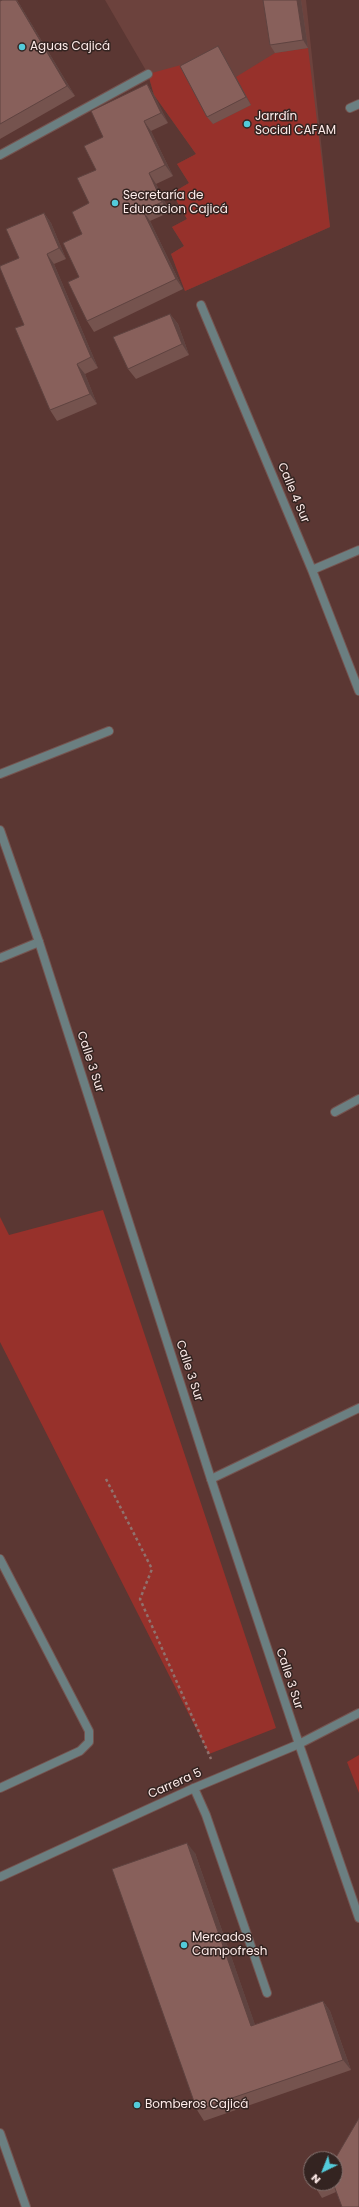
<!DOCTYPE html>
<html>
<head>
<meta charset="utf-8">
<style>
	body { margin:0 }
	#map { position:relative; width:359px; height:2207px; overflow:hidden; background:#5b3733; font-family:Poppins,sans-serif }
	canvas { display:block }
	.north { position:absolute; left:303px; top:2151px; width:40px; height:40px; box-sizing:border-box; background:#342421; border:1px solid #857471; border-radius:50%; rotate:223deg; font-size:11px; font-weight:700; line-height:16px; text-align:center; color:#feebe9 }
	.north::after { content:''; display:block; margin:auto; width:14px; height:18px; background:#53cbda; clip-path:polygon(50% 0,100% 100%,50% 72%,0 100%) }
</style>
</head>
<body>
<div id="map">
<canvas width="359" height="2207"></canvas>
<div class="north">N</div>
</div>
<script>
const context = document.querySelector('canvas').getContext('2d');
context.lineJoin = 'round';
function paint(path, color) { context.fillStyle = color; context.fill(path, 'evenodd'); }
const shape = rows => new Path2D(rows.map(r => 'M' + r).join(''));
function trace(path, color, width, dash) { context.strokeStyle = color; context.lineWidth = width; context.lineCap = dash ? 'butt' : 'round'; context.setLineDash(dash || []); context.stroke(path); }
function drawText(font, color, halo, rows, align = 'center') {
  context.font = font + ' Poppins,sans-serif'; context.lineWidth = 3; context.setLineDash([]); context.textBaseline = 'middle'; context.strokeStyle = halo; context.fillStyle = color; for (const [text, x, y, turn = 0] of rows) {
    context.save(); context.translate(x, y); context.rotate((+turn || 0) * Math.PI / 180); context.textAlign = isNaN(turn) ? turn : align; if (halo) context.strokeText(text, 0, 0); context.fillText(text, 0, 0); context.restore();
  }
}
const built = shape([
	[105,0,306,0,330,227,185,291,171,254,184,246,172,227,187,219,172,193,189,183,177,164,196,154,154,95,148,74]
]);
const green = shape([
	[308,48,330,227,185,291,171,254,184,246,172,227,187,219,172,193,189,183,177,164,196,154,154,95,148,74,181,65,213,124,251,105,236,77,275,53],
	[103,1210,276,1728,209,1754,0,1342,0,1217,9,1235],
	[359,1755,359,1793,347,1762]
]);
const path = shape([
	[106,1479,152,1569,140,1599,211,1759]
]);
const lane = shape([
	[350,108,359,104],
	[0,774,109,731],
	[0,958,39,942],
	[211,1479,359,1408],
	[0,1559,89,1731,89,1742,80,1751,0,1788],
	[194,1788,206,1815,267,1993],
	[0,2133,26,2207]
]);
const street = shape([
	[0,155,148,74],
	[201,305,312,570,359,691],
	[312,570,359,550],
	[0,830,39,942,211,1479,299,1744,359,1918],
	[335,1112,359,1099],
	[0,1877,194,1788,299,1744,359,1713]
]);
const wall = shape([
	[2,0,17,0,75,96,0,139,0,1],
	[301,0,308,48,275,53,270,45],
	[218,46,223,54,251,105,213,124,207,117],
	[147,84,154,95,168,123,151,131,173,176,156,184,170,212,150,221,183,289,94,332,87,321,79,277,82,234,89,203,103,137],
	[44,213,51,223,66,259,54,264,98,368,85,374,97,404,57,421,50,410,24,325,19,258],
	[170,314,178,324,189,355,136,379,128,369],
	[195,1853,255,2025,323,2001,330,2011,351,2070,204,2121,197,2110],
	[321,2183,335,2183,336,2192,322,2198,317,2190]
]);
const shadedWall = shape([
	[16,0,20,5,75,96,67,86],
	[297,0,301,0,308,48,303,40],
	[218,46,223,54,251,105,246,97],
	[147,84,154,95,168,123,161,113],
	[144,121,151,131,173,176,165,165],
	[149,173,156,184,170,212,162,202],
	[143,211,150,221,183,289,176,279],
	[44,213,51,223,66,259,59,248],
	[47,254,54,264,98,368,91,357],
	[170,314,178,324,189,355,182,344],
	[77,364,85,374,97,404,90,394],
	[187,1843,195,1853,259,2036,251,2026],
	[323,2001,330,2011,351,2070,343,2060]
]);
const building = shape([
	[2,0,16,0,67,86,0,124,0,1,2,0],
	[263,0,297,0,303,40,270,45,263,0],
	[218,46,246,97,207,117,180,66,218,46],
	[147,84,161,113,144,121,165,165,149,173,162,202,143,211,176,279,87,321,68,282,79,277,63,243,82,234,72,212,89,203,77,178,96,170,84,146,103,137,91,111,147,84],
	[44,213,59,248,47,254,91,357,77,364,90,394,50,410,15,328,24,325,0,268,0,266,19,258,6,229,44,213],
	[170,314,182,344,128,369,113,337,170,314],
	[187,1843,251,2026,323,2001,343,2060,197,2110,112,1869,187,1843],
	[359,2118,359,2207,342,2207,333,2183,317,2190,321,2183,335,2183,335,2159,359,2118]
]);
const markers = [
	[22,47,4,"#53cbda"],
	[247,124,4,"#53cbda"],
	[115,203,4,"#53cbda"],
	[184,1945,4,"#53cbda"],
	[137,2105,4,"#53cbda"]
];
const poiNames = [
	["Aguas Cajicá",30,47],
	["Jarrdín",255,117],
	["Social CAFAM",255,131],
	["Secretaría de",123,196],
	["Educacion Cajicá",123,210],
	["Mercados",192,1938],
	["Campofresh",192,1952],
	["Bomberos Cajicá",145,2105]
];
const streetNames = [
	["Calle 4 Sur",293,493,67],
	["Calle 3 Sur",90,1062,72],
	["Calle 3 Sur",189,1371,72],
	["Calle 3 Sur",289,1679,72],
	["Carrera 5",175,1784,-24]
];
paint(built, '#6c423d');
paint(green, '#97312b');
trace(lane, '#755450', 10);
trace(street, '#755450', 10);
trace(path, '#90726e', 2.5, [3, 3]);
trace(lane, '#6b7f81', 8);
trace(street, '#6b7f81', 8);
paint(wall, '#75534e');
paint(shadedWall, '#5f4340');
paint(building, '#88605b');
trace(building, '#5f4340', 1);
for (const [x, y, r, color] of markers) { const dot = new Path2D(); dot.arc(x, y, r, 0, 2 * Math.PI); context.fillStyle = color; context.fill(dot); trace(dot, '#342421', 1.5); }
drawText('12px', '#feebe9', '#342421', poiNames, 'left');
drawText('12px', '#feebe9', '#342421', streetNames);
</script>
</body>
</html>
